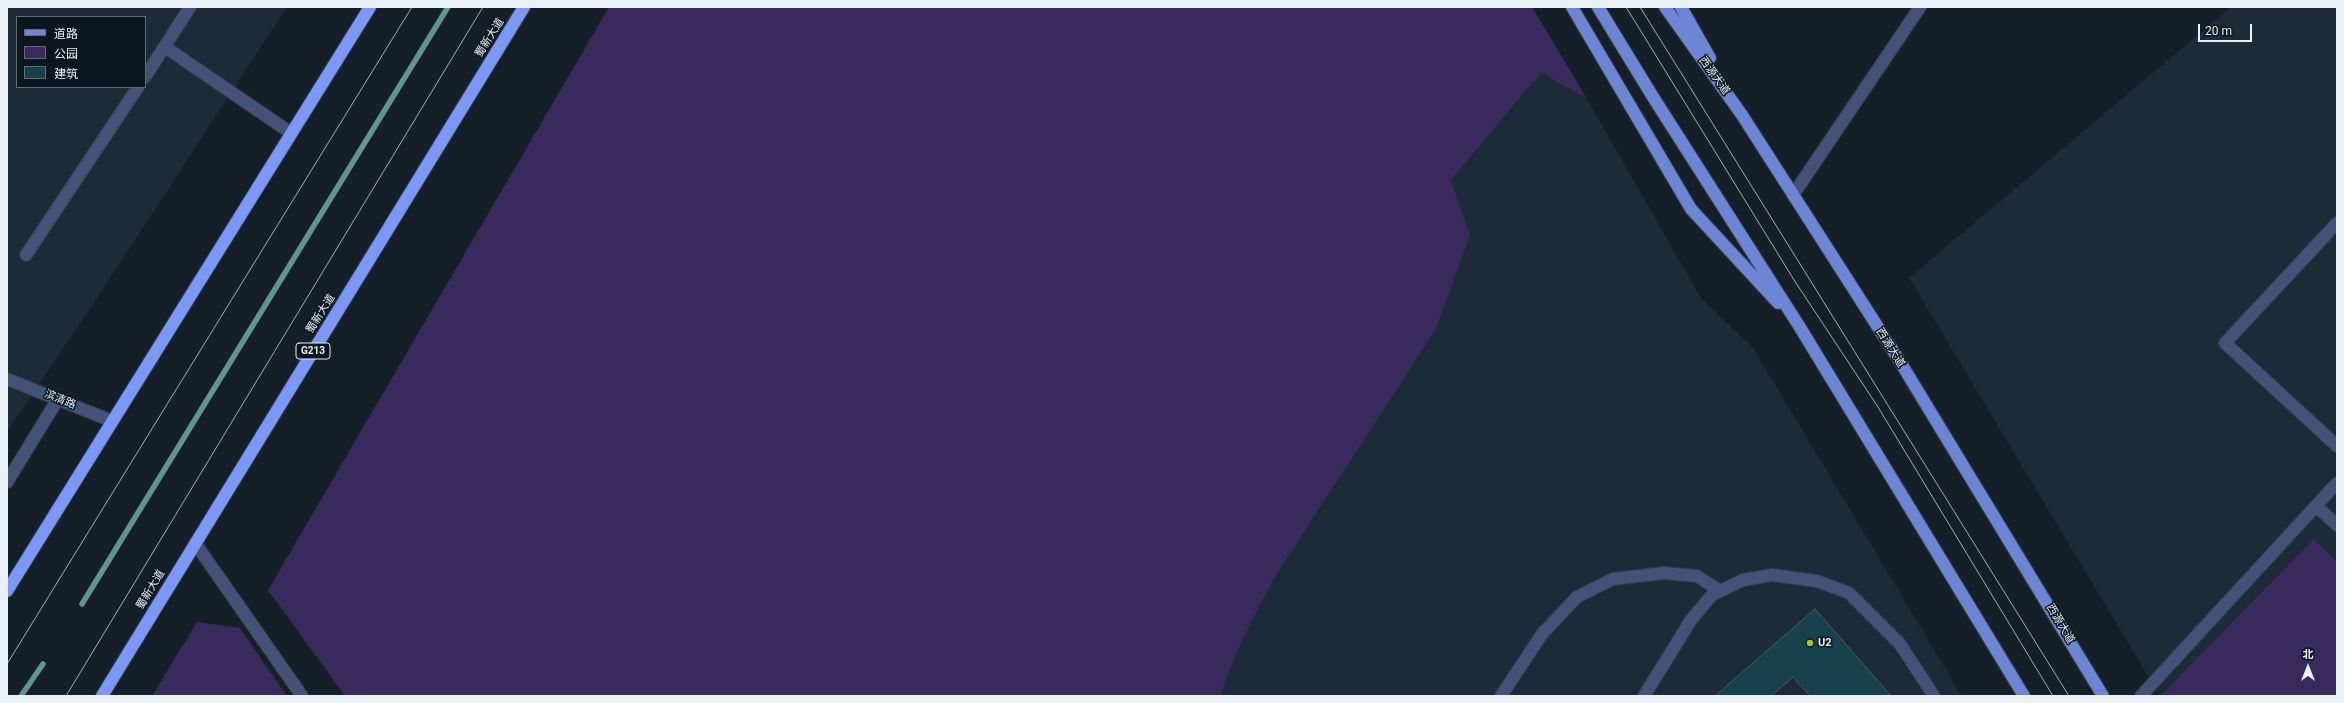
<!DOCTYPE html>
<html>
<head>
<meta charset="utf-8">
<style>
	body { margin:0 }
	#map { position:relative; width:2344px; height:703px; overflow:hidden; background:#151f28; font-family:Roboto,"Noto Sans SC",sans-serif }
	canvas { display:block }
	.frame { position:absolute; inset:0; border:8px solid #e9f0f6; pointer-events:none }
	.legend { position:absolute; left:16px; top:16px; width:130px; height:72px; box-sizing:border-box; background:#0c161e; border:1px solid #646d74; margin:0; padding:5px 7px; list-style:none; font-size:12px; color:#e9f0f6 }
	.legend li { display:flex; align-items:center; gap:8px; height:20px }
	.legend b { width:20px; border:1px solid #646d74 }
	.north { position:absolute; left:2288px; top:647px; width:40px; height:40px; -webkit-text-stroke:3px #0c161e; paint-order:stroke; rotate:0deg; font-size:11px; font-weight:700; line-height:16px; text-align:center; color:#e9f0f6 }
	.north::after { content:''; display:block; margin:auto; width:14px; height:18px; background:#e9f0f6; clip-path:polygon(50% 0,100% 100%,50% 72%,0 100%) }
	.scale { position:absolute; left:2198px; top:24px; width:54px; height:18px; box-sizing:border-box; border:2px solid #e9f0f6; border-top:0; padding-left:5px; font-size:12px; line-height:14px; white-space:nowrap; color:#e9f0f6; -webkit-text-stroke:3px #0c161e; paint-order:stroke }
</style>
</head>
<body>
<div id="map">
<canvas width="2344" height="703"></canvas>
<div class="frame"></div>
<ul class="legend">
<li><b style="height:5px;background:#6c85d4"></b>道路</li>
<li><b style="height:11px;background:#382a5a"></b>公园</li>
<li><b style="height:11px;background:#16414d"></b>建筑</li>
</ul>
<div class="north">北</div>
<div class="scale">20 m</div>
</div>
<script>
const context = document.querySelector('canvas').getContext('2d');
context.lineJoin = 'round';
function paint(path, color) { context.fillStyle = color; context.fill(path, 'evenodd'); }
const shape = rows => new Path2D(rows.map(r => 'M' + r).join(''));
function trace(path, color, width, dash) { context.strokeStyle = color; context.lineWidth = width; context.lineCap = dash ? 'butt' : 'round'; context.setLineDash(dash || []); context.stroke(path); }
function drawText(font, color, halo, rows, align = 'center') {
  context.font = font + ' Roboto,"Noto Sans SC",sans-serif'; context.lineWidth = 3; context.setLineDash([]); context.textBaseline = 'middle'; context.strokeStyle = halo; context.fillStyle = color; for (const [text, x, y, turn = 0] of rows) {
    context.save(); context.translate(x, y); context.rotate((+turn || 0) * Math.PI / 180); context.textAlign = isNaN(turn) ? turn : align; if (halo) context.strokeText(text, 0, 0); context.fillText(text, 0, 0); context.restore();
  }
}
const built = shape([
	[7,7,287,7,90,309,7,432],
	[17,17,145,17,145,87,17,87],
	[2231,7,2337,7,2337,696,2160,696,1909,278],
	[1541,73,1587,99,1701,298,1754,349,1962,696,1220,696,1239,647,1274,578,1470,235,1451,180]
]);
const green = shape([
	[609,7,1532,7,1587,99,1541,73,1451,180,1470,235,1436,329,1274,578,1239,647,1220,696,345,696,268,590],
	[2314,539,2337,562,2337,696,2160,696],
	[197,622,240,628,287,696,152,696]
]);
const stream = shape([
	[82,604,448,7],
	[21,696,43,664]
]);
const building = shape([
	[1815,609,1891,696,1810,696,1793,677,1771,696,1715,696,1815,609]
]);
const minor = shape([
	[165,47,291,133],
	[145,77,190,7],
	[1793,195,1920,7],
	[2337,223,2225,343,2337,446],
	[26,255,138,87],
	[7,379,112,421],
	[7,482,58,399],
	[2316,506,2337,525],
	[195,543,302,696],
	[1501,696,1542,634,1577,597,1613,579,1664,573,1697,576,1720,591],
	[1644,696,1691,620,1712,595,1743,580,1772,575,1817,581,1849,593,1900,644,1934,696],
	[2141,696,2337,483]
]);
const major = shape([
	[1572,7,1691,209,1778,303],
	[1598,7,1653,97,1801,329,2024,696],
	[1665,7,1742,115,1899,360,2103,696],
	[1681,7,1710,58]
]);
const highway = shape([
	[7,591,370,7],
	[102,696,524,7]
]);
const tram = shape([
	[1626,7,1794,280,1878,407,2053,696],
	[1640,7,2069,696],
	[7,664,412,7],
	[66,696,483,7]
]);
const markers = [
	[1810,643,4,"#abc716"]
];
const shields = [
	[313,351,34]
];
const shieldNames = [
	["G213",313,351]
];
const streetNames = [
	["蜀新大道",490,38,-58],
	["西源大道",1714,76,54],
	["蜀新大道",321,314,-58],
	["西源大道",1890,348,58],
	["滨清路",60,400,22],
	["蜀新大道",151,590,-59],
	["西源大道",2060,624,59]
];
const poiNames = [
	["U2",1818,643]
];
paint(built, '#1b2b37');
paint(green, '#382a5a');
trace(stream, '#629495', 5.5);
paint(building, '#16414d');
trace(building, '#4b5b60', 1);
trace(minor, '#333c45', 14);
trace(major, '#333c45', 14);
trace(highway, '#333c45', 14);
trace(minor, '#455278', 12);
trace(major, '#6c85d4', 12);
trace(highway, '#7b98f9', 12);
trace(tram, '#a4acb3', 1);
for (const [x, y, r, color] of markers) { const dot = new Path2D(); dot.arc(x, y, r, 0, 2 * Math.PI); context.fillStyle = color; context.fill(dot); trace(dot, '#0c161e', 1.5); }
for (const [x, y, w] of shields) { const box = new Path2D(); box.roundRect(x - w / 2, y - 8, w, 16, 3); context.fillStyle = '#0c161e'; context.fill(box); trace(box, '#e9f0f6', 1); }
drawText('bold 10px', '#e9f0f6', null, shieldNames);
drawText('11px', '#e9f0f6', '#0c161e', streetNames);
drawText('bold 11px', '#e9f0f6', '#0c161e', poiNames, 'left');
</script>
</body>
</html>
